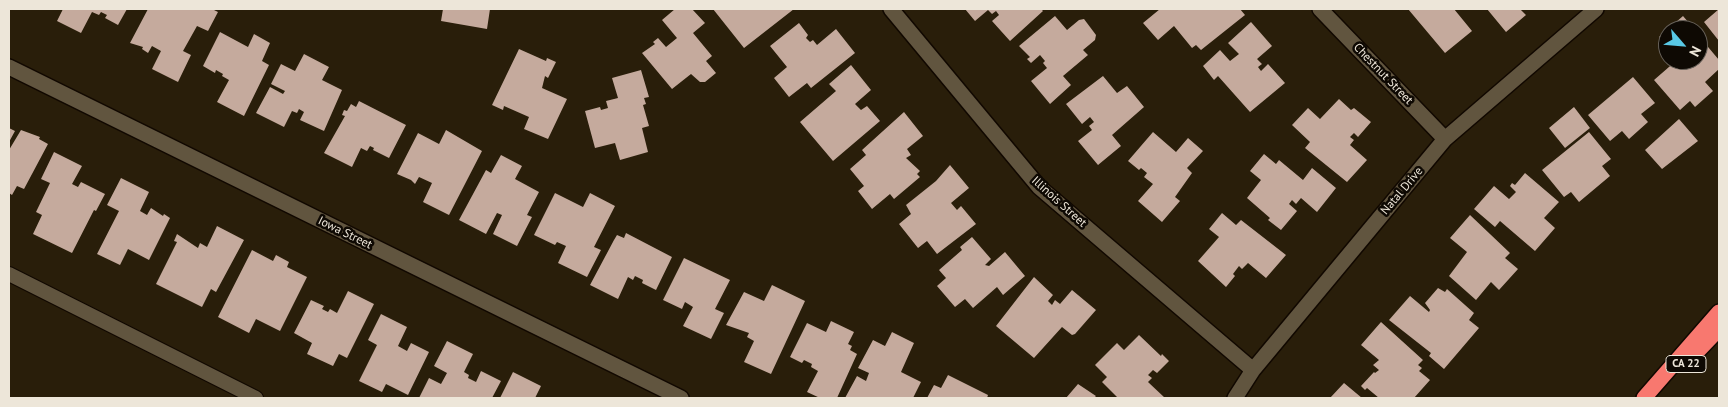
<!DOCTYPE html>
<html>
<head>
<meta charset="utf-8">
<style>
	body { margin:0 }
	#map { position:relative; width:1728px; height:407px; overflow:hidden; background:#291e0a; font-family:"PT Sans",sans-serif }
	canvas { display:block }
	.frame { position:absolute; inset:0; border:10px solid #ede6d9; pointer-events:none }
	.north { position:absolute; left:1658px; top:20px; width:50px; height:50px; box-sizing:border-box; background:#0e0903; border:1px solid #676159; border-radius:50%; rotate:117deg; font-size:14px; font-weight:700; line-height:20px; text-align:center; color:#ede6d9 }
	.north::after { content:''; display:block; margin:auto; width:18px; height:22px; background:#59c8e5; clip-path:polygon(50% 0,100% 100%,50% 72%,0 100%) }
</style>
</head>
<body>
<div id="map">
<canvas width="1728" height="407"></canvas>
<div class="frame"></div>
<div class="north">N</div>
</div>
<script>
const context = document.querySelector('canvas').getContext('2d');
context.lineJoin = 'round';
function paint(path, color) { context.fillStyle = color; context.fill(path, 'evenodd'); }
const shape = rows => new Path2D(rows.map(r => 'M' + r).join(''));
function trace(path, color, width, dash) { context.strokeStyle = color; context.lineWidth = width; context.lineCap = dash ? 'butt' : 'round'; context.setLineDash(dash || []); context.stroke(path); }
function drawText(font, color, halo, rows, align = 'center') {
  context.font = font + ' "PT Sans",sans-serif'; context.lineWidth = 5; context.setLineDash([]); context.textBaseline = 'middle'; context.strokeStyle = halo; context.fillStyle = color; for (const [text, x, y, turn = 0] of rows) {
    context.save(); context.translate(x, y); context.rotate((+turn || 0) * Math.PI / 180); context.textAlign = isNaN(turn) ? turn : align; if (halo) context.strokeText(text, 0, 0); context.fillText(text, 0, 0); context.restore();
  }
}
const building = shape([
	[63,9,127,9,118,25,105,18,107,15,101,12,99,15,92,12,81,33,57,21],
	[148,9,212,9,218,12,208,31,197,26,183,51,191,55,178,82,152,69,161,51,152,46,148,53,142,49,143,47,130,43],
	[443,9,490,9,487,29,441,21],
	[675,9,692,9,705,23,693,33,712,56,706,61,716,73,705,82,700,82,691,74,672,89,642,53,655,44,653,42,658,38,666,47,677,38,662,20],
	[713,9,794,9,744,48],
	[965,9,1041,9,1043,11,1010,41,992,21,999,15,996,11,992,14,988,10,975,21],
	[1160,9,1240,9,1245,15,1201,50,1196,45,1192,48,1174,26,1158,40,1143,23],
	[1408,9,1454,9,1472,31,1445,53],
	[1487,9,1520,9,1526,15,1506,32],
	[1719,9,1719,41,1704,22],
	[1055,16,1067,30,1079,20,1084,19,1096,35,1095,40,1083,50,1088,55,1063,76,1071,85,1050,104,1031,81,1047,68,1043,63,1045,61,1040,55,1031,63,1027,59,1030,57,1019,46],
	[1683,16,1695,30,1668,30,1668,48,1659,37],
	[1251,22,1272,46,1257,59,1262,64,1258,67,1261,71,1268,64,1285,83,1250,112,1218,76,1214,80,1203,66,1220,50,1230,61,1239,54,1228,43],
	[799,23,808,35,806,38,810,42,813,40,817,45,836,29,855,53,811,88,807,83,789,97,774,78,787,67,770,46],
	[220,32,248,47,254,34,270,43,262,61,269,65,244,116,217,102,229,80,222,76,223,74,216,70,215,73,203,66],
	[1698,35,1719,60,1719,69,1705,82,1713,91,1695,107,1690,101,1680,110,1654,80,1677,60,1698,60],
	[519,49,546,61,547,58,556,62,548,78,545,76,542,88,567,99,548,139,524,129,529,117,504,106,503,110,492,105],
	[304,54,329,67,322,80,342,90,324,131,300,120,304,112,299,109,297,113,292,111,284,127,256,113,270,87,283,94,285,91,271,84,281,64,295,71],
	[851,65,871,90,855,104,861,110,867,106,880,121,833,161,800,122,836,91,829,84],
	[641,70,649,97,644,98,646,104,643,105,649,126,642,128,648,152,620,160,615,143,595,148,585,111,600,107,601,110,608,108,606,101,618,98,612,78],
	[1103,76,1117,93,1127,86,1144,107,1112,135,1121,146,1098,165,1078,141,1092,130,1089,126,1094,122,1090,117,1082,124,1066,104],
	[1633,77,1655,103,1641,114,1648,122,1629,139,1622,131,1610,141,1588,115],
	[1339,99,1351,110,1354,108,1371,122,1358,137,1354,133,1350,137,1354,140,1350,145,1367,160,1347,182,1305,148,1310,142,1292,125,1308,108,1320,119],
	[359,101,406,125,389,158,373,150,374,148,370,146,367,151,361,148,352,167,324,153,345,116,342,115,344,110,347,111,351,104,356,107],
	[1574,107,1590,128,1565,148,1549,128],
	[904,112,923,136,907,149,911,155,906,158,920,171,917,174,920,177,894,199,890,194,872,209,858,191,864,186,850,169,866,155,862,150],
	[1679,119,1698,141,1662,169,1645,150],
	[9,128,15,131,9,142],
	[21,130,40,137,39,139,48,144,24,189,17,186,12,195,9,193,9,150],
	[446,130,482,151,449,215,423,202,432,183,419,177,415,184,411,180,397,174,418,133,439,144],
	[1153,132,1176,152,1188,138,1203,151,1187,168,1192,173,1175,197,1180,201,1162,222,1138,201,1153,184,1144,177,1147,173,1141,168,1139,170,1128,161],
	[1589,132,1611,159,1602,166,1610,176,1579,202,1571,192,1564,197,1542,170],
	[54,152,82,166,72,184,78,187,81,182,105,194,96,211,94,210,72,253,33,234,42,215,36,212,50,183,41,179],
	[1264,154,1276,164,1279,160,1303,180,1312,168,1336,188,1317,212,1301,198,1296,204,1292,200,1289,204,1297,211,1281,230,1268,220,1270,218,1247,198,1261,180,1250,171],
	[501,155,522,166,515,179,539,192,527,215,532,217,517,246,493,234,502,215,497,213,486,234,459,220,486,170,491,173],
	[950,165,969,188,951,203,957,210,961,206,976,224,937,254,927,241,918,248,899,224,911,214,906,205,936,181],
	[1525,173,1559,202,1544,218,1555,228,1535,251,1500,221,1495,227,1474,209,1494,186,1509,199,1516,192,1510,186,1512,183,1515,185],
	[121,178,149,192,140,211,147,215,151,208,163,216,164,214,170,218,149,260,128,249,120,265,97,254,119,211,107,205],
	[555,193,583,207,590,193,615,206,594,247,601,250,587,277,558,263,566,246,557,242,555,245,534,235],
	[1222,213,1236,225,1241,220,1286,255,1266,278,1248,263,1242,269,1239,266,1233,274,1235,276,1226,287,1198,261,1219,237,1209,229],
	[1470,215,1510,253,1505,258,1518,269,1499,290,1491,282,1476,300,1449,276,1467,252,1450,238],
	[217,226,244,240,216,292,211,289,202,307,156,284,177,242,174,241,177,234,198,248,200,243,207,247],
	[626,233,672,257,656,290,642,283,643,280,635,276,633,280,628,277,618,299,590,285,614,240,617,235,624,238],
	[972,237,991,259,985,265,989,266,1005,252,1025,276,1003,295,997,287,973,308,965,299,955,307,937,286,946,278,939,270,962,250,960,247],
	[252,250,273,261,276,255,289,262,287,267,307,277,280,331,256,319,249,333,218,317],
	[684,258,730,280,715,309,724,313,711,339,683,326,693,307,685,302,682,309,663,300],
	[1034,277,1053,295,1048,301,1052,305,1055,300,1060,304,1072,290,1096,310,1075,334,1072,335,1062,327,1034,358,996,326],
	[772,285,805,301,771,374,744,362,754,341,747,337,749,333,726,325,744,292,764,301],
	[1438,288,1445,292,1447,289,1474,313,1469,320,1479,328,1444,369,1429,356,1431,353,1389,320,1410,296,1429,312,1430,310,1425,303],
	[348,291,374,304,347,358,339,354,333,366,307,354,312,343,294,333,311,300,324,306,322,309,328,312,330,309,337,313],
	[381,314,407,327,398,346,407,351,411,343,429,352,408,395,386,384,382,392,359,381,377,345,368,340],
	[831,321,854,332,848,344,852,346,850,350,857,354,837,398,820,398,807,392,818,371,811,367,812,364,804,360,802,363,790,357,807,323,826,332],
	[1381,322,1423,360,1418,365,1422,368,1419,371,1430,380,1414,398,1379,398,1367,388,1365,390,1361,386,1374,372,1375,373,1379,370,1373,365,1379,360,1361,345],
	[892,332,914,343,901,372,921,382,913,398,845,398,857,376,866,381,869,373,858,368,873,340,885,346],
	[1139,335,1161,356,1162,354,1169,361,1157,373,1153,370,1148,375,1152,378,1148,382,1165,398,1118,398,1102,382,1107,377,1095,365,1117,343,1124,350],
	[447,341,473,354,464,372,469,375,468,378,476,382,481,371,501,381,492,398,419,398,429,378,441,384,447,373,434,366],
	[513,372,541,386,535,398,500,398],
	[948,375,988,395,987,398,927,398,934,385,941,388],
	[1344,383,1362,398,1330,398],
	[1078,384,1096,396,1094,398,1066,398]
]);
const lane = shape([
	[9,274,256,398]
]);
const street = shape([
	[891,9,1039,187,1253,370],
	[1320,9,1445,139],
	[9,67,681,398],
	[1235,398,1253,370,1445,139,1596,9]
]);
const highway = shape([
	[1696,353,1719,329],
	[1644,398,1719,312]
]);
const shields = [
	[1686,364,40]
];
const shieldNames = [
	["CA 22",1686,364]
];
const streetNames = [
	["Chestnut Street",1383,74,46],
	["Natal Drive",1402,191,-50],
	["Illinois Street",1059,202,42],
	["Iowa Street",345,233,26]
];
paint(building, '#c5aa9d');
trace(lane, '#110800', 16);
trace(street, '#110800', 18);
trace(highway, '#110800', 18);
trace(lane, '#61553f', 14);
trace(street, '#61553f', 15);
trace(highway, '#f8786f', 15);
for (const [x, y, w] of shields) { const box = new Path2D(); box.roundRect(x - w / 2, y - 8.5, w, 17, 4); context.fillStyle = '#0e0903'; context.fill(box); trace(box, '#ede6d9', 1); }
drawText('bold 11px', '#ede6d9', null, shieldNames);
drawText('12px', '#ede6d9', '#0e0903', streetNames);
</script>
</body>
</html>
